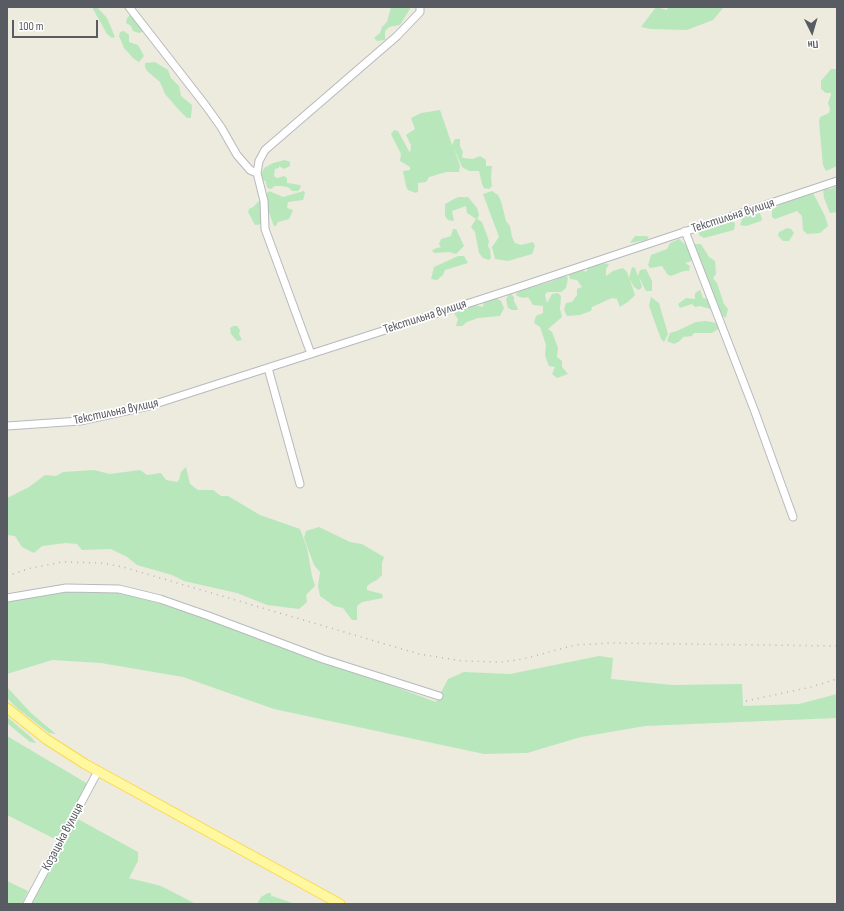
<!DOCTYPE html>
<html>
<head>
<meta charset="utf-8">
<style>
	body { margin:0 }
	#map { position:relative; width:844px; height:911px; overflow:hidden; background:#ecebde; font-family:"Sofia Sans Condensed",sans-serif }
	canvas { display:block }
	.frame { position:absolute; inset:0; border:8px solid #585b61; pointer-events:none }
	.north { position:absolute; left:792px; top:12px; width:40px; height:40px; -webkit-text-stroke:3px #fff; paint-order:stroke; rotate:175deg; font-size:11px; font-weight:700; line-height:16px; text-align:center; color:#585b61 }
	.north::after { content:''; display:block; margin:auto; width:14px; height:18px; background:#585b61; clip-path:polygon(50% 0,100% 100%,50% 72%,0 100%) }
	.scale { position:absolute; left:12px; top:20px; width:86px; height:18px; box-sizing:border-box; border:2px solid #585b61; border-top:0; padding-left:5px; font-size:12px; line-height:14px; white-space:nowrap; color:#585b61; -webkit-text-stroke:3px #fff; paint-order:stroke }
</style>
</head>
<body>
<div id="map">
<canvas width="844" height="911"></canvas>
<div class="frame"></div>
<div class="north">Пн</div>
<div class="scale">100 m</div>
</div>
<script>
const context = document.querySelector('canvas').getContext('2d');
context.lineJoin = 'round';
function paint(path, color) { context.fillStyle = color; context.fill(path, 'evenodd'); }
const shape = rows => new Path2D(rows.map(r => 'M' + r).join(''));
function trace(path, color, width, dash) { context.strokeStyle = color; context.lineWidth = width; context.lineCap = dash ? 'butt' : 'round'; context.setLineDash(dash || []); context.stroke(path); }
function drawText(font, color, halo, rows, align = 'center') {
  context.font = font + ' "Sofia Sans Condensed",sans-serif'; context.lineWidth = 3.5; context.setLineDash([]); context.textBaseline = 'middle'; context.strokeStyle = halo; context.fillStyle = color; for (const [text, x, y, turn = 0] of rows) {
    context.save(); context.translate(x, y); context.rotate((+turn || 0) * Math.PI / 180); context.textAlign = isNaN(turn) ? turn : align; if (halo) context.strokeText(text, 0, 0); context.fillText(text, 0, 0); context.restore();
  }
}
const green = shape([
	[92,7,97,7,107,18,115,37,112,38,107,34],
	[391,7,411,7,400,25,389,27,385,31,385,40,377,41,374,38,380,33,382,27,387,22],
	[656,7,667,10,668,7,724,7,713,20,687,30,651,29,641,27],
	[129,16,133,16,145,31,139,33,133,31,131,26,126,23,127,18],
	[124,31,129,35,129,42,138,45,144,56,139,62,134,59,124,48,119,36,120,32],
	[155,62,168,70,171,78,179,86,181,96,192,105,191,118,187,118,179,110,165,94,160,82,147,71,145,67,145,63],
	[831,69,837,69,837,166,826,171,823,165,819,122,820,117,829,113,830,109,828,103,831,95,831,93,826,93,821,89,821,81],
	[440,110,452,145,455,139,460,139,460,146,463,152,462,156,463,158,473,159,480,156,486,160,486,166,492,166,491,178,492,186,489,189,484,188,482,184,479,171,469,171,462,167,454,148,460,166,459,172,446,172,429,177,426,182,418,183,418,191,416,193,408,190,406,186,403,171,410,170,410,167,400,161,401,154,391,134,394,130,398,131,410,153,411,145,406,135,415,129,411,118,421,113],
	[285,160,290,162,290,166,284,169,279,166,279,168,275,169,274,176,277,178,284,176,287,178,287,183,300,185,301,187,298,191,292,191,288,187,281,186,275,186,271,189,267,188,266,182,260,177,264,168,273,163],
	[837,186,837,212,830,213,824,198,823,189,830,189],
	[269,191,283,197,300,192,304,191,305,193,303,200,288,202,287,208,293,210,289,219,278,222,276,226,274,226,267,207,267,193],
	[492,191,498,195,501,201,506,221,510,226,512,237,515,243,521,245,533,242,535,246,532,254,508,261,495,259,492,247,499,237,483,194],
	[813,193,825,216,828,226,820,233,807,234,803,230,802,216,797,211,775,219,772,217,772,210,781,204],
	[458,197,468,197,477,208,479,215,477,219,482,222,489,241,488,246,490,250,491,258,489,260,483,258,479,253,475,232,471,227,476,219,467,213,466,206,452,211,454,221,448,220,445,216,445,204],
	[259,201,262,202,262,224,255,225,248,212,249,209,253,207],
	[760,213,762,219,761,221,746,226,740,225,743,217],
	[731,221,735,223,734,230,704,238,699,235,699,231],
	[787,228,791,229,794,233,789,241,783,241,778,236,779,232],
	[453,229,456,229,464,246,456,254,449,252,435,253,432,251,434,249,441,247,439,244,441,239,451,236],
	[635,236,646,236,649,237,647,240,630,243],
	[679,239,688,247,692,261,685,263,690,266,689,271,684,271,671,276,668,275,662,266,650,268,648,265,651,255,667,249,670,243],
	[693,244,701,244,709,257,715,261,716,274,713,278,717,283,724,304,728,309,726,318,719,314],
	[458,256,464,256,468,263,445,270,443,275,437,280,431,279,434,267],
	[598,263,609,264,606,269,606,276,613,271,623,268,627,272,635,295,629,301,620,307,617,299,612,298,592,307,591,311,588,312,580,315,567,316,564,310,566,303,572,302,577,295,577,289,582,287,577,280,570,279,569,274,581,269,586,272,589,267],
	[632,267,635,268,638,276,640,270,646,269,652,281,652,291,646,291,639,277,642,287,639,290,634,287,629,278],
	[565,275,568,278,566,288,561,292,547,292,545,295,547,303,552,294,558,293,561,296,560,309,562,317,548,329,552,332,558,348,557,357,562,361,562,367,568,374,557,378,552,374,555,367,549,366,545,356,546,345,540,327,534,323,536,316,543,313,543,306,533,305,528,297,523,298,517,296,516,294,519,291,553,281],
	[700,290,703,298,708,299,711,307,710,309,700,306,695,307,692,304,680,308,678,304,686,298,695,299,695,293],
	[510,293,514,297,514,301,518,309,517,310,512,310,508,308,506,299],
	[651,297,659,303,668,334,664,342,661,339,649,306],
	[496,298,501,301,504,308,500,316,478,318,467,322,462,326,456,326,458,319,454,313,475,305,483,307,484,302],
	[706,321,716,323,719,326,718,329,712,333,694,333,692,336,683,337,680,341,674,344,667,341,670,333,677,331,696,322],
	[233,326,237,326,240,330,239,334,242,340,237,341,231,334,230,328],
	[186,467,190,484,198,490,213,490,221,496,228,496,260,515,300,529,307,548,312,576,315,586,306,595,307,602,299,609,267,605,237,593,184,581,172,575,137,565,127,557,111,549,82,550,77,544,66,543,42,546,34,553,22,547,15,536,7,535,7,498,29,487,45,475,56,476,63,472,94,470,110,474,140,470,147,475,161,473,166,480,177,482,179,480,181,472],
	[319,527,350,542,362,544,384,557,382,563,382,575,377,580,371,583,367,586,367,590,382,594,383,598,362,602,357,606,357,620,352,620,343,608,334,606,320,596,318,586,320,572,314,565,304,538,306,531],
	[66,590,122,592,229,625,436,702,448,679,464,672,510,674,599,656,613,658,611,679,672,685,742,684,743,706,799,704,837,694,837,718,645,726,581,737,527,753,484,754,274,709,183,677,101,663,52,660,7,674,7,602],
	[7,687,31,713,56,734,49,733,17,708,7,698],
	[7,717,32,738,36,743,30,742,8,724],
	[7,736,88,784,59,841,7,815],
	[76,818,138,852,138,861,129,878,161,886,196,904,29,904,49,872],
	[7,881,28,891,22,904,7,904],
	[268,893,271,893,271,897,272,896,295,904,257,904,261,897]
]);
const minor = shape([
	[129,7,206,106,221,127,237,155,250,170,257,173],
	[685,231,755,412,793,517],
	[311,354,265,229,264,201,257,173,259,161,265,150,397,36,420,12,420,7],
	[268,368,300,484],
	[7,426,80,421,149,406,513,289,837,181],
	[7,598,66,588,119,589,160,599,206,615,323,659,439,696],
	[27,904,98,771]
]);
const major = shape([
	[7,708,46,739,85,764,340,904]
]);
const rail = shape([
	[7,576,31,568,62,562,101,563,123,567,419,654,463,661,503,662,523,659,575,645,612,643,837,646],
	[746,701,811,687,837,679]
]);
const streetNames = [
	["Текстильна вулиця",733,216,-18],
	["Текстильна вулиця",425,317,-18],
	["Текстильна вулиця",116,412,-12],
	["Козацька вулиця",63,837,-62]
];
paint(green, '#b8e7bc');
trace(minor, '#b7b9bf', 9);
trace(major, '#fcd948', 11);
trace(minor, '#fff', 7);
trace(major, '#fff8a1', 9);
trace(rail, '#b5b6b6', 1.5, [1, 5]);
drawText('13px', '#585b61', '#fff', streetNames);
</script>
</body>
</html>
